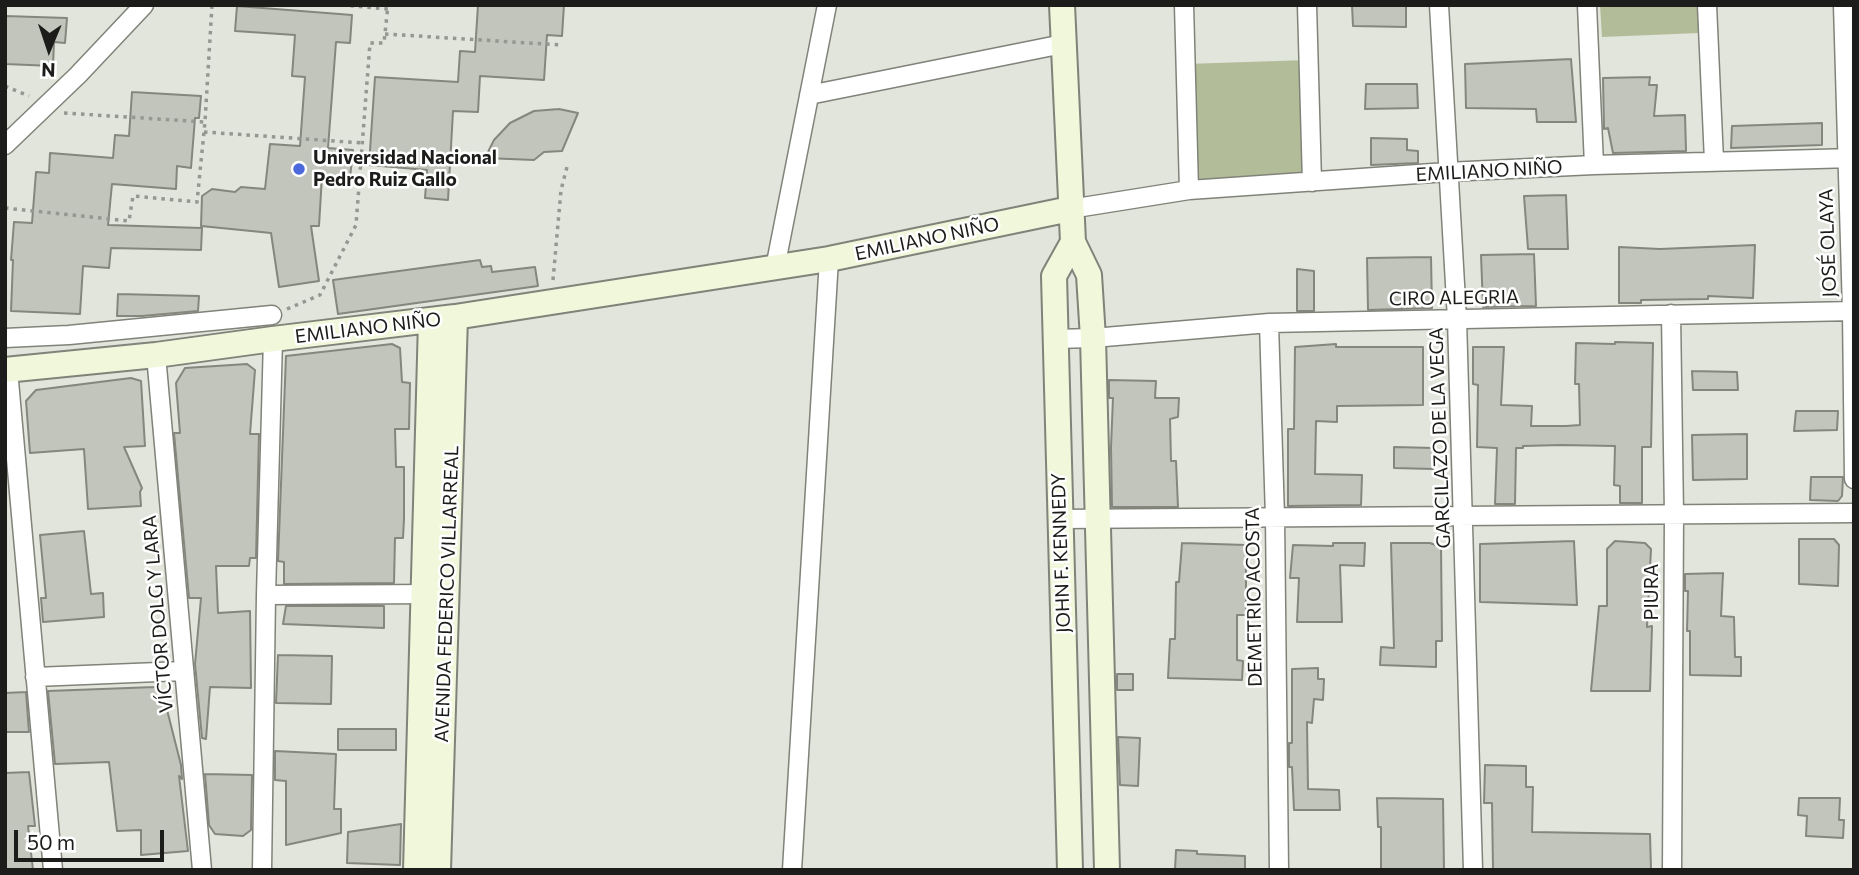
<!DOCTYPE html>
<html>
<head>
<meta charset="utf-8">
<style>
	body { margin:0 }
	#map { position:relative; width:1859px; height:875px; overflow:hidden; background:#e2e5db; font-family:Commissioner,sans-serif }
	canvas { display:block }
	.frame { position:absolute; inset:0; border:7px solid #1c1d1a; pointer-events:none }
	.north { position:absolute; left:14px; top:14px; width:70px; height:70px; -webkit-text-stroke:5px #fff; paint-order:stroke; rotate:182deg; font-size:19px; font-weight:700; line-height:28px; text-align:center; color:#1c1d1a }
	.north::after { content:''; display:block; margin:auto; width:24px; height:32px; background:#1c1d1a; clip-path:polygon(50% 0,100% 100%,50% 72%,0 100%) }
	.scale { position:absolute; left:14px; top:830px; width:150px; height:32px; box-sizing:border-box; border:4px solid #1c1d1a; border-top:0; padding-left:9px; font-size:21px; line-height:24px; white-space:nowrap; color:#1c1d1a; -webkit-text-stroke:5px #fff; paint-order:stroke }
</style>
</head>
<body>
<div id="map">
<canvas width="1859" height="875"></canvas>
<div class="frame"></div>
<div class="north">N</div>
<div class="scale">50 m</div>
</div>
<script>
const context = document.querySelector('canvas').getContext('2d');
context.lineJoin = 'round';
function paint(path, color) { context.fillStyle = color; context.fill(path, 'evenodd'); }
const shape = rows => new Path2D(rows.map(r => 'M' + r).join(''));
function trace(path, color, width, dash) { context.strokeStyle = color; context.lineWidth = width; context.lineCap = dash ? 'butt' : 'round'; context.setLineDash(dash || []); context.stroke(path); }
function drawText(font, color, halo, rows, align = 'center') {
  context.font = font + ' Commissioner,sans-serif'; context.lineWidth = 5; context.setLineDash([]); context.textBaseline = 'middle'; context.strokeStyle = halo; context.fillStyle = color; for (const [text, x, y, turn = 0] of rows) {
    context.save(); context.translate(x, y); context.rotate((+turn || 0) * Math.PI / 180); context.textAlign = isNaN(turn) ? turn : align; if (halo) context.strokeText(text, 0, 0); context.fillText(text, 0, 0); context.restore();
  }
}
const green = shape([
	[1600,5,1698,5,1699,33,1602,37],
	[1308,60,1312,182,1189,190,1186,64]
]);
const building = shape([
	[478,5,564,5,562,36,547,35,544,80,480,76,478,112,453,111,448,200,425,198,427,170,369,165,375,77,458,82,460,51,475,52,478,5],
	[1352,5,1406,5,1406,27,1353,26,1352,5],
	[237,6,352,15,350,43,336,42,328,148,353,150,350,178,322,176,319,226,311,226,319,281,279,287,271,233,201,226,202,196,212,189,235,192,241,187,265,189,270,144,300,146,305,77,292,76,295,35,235,31,237,6],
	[5,16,67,18,65,43,54,42,53,66,5,64,5,16],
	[1571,59,1576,122,1537,122,1536,109,1466,108,1465,64,1571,59],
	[1650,77,1649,85,1657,85,1654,116,1685,115,1686,151,1613,153,1608,128,1604,129,1603,78,1650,77],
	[1366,84,1417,84,1418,108,1365,109,1366,84],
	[132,92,201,96,199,118,195,118,191,168,177,166,176,189,112,184,108,225,202,228,201,250,111,248,109,268,83,266,80,314,11,311,13,260,11,260,14,222,32,223,36,172,49,173,50,153,113,158,115,135,129,136,132,92],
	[559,109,578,113,562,151,544,152,534,160,485,158,494,140,510,123,534,111,559,109],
	[1822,123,1822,145,1731,148,1732,126,1822,123],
	[1371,138,1407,139,1407,150,1418,151,1418,163,1371,165,1371,138],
	[1566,195,1568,249,1528,249,1524,196,1566,195],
	[1755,245,1753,298,1708,296,1708,299,1641,300,1641,303,1619,303,1619,247,1660,249,1755,245],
	[1534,254,1536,306,1483,307,1481,255,1534,254],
	[1431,257,1432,308,1368,310,1367,258,1431,257],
	[480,260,482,267,491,266,492,272,535,267,538,286,338,314,333,280,480,260],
	[1297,269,1314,271,1314,311,1297,311,1297,269],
	[118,294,199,296,198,311,142,316,117,316,118,294],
	[1615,342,1653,343,1651,447,1642,447,1642,503,1620,503,1620,486,1614,485,1615,446,1561,445,1523,446,1523,448,1516,448,1515,504,1495,504,1497,448,1477,447,1478,385,1473,384,1473,347,1504,347,1501,405,1532,406,1531,426,1566,426,1580,425,1579,384,1575,384,1576,343,1615,344,1615,342],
	[392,344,400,348,402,382,410,383,409,429,395,429,396,467,404,467,404,519,403,538,395,538,394,583,284,584,284,562,278,561,286,356,392,344],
	[1336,344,1336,347,1423,347,1423,405,1337,406,1337,422,1316,421,1315,474,1362,475,1361,505,1288,506,1288,429,1294,429,1295,347,1336,344],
	[247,364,255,370,250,434,259,434,256,558,250,558,249,566,216,566,218,613,250,611,251,688,210,687,206,739,202,738,195,664,201,598,189,598,174,433,180,433,176,383,185,368,247,364],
	[1692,371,1737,372,1738,390,1693,390,1692,371],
	[131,378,141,381,145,446,124,447,142,488,140,492,141,506,88,509,84,449,30,453,26,401,36,390,131,378],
	[1109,380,1156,381,1155,398,1179,398,1178,417,1170,419,1171,461,1176,461,1178,507,1112,507,1111,447,1113,398,1109,398,1109,380],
	[1796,411,1838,411,1837,430,1794,431,1796,411],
	[1747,434,1747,479,1693,480,1692,435,1747,434],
	[1394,447,1434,448,1433,469,1394,468,1394,447],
	[1811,477,1843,477,1842,496,1838,501,1810,500,1811,477],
	[84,531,91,594,103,593,104,617,43,622,41,598,46,598,40,535,84,531],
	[1799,539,1834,539,1839,545,1838,586,1799,584,1799,539],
	[1574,541,1577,605,1480,602,1480,544,1574,541],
	[1615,541,1645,543,1651,549,1647,627,1652,626,1650,691,1591,691,1599,606,1607,606,1607,549,1615,541],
	[1182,543,1246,545,1246,615,1237,615,1237,660,1243,661,1242,680,1168,678,1170,639,1175,639,1176,582,1179,582,1182,543],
	[1333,543,1365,543,1364,566,1340,565,1342,622,1297,622,1299,578,1290,578,1293,545,1333,546,1333,543],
	[1391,543,1430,543,1441,547,1442,641,1436,641,1436,667,1380,665,1381,647,1394,648,1391,543],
	[1723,573,1721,616,1734,617,1735,657,1741,657,1741,676,1690,675,1690,631,1687,631,1688,591,1685,591,1685,574,1723,573],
	[286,606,384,606,384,628,283,624,286,606],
	[278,655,332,656,331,704,276,703,278,655],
	[1318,668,1318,679,1324,679,1323,700,1314,699,1312,723,1307,722,1308,789,1339,790,1340,810,1294,810,1292,767,1289,767,1289,743,1292,743,1292,669,1318,668],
	[1117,674,1133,674,1133,690,1117,690,1117,674],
	[155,687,162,690,181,765,182,779,179,776,188,851,141,855,141,830,117,831,109,762,55,764,48,691,155,687],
	[26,692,29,732,5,732,5,693,26,692],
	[338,729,396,729,396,750,338,750,338,729],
	[1118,737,1140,738,1138,786,1120,785,1118,737],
	[275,751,336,754,334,809,341,809,341,833,286,845,286,781,275,780,275,751],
	[1485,765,1526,766,1526,787,1533,787,1532,832,1650,834,1651,870,1493,870,1492,803,1484,803,1485,765],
	[29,772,35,826,28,826,33,870,5,870,5,773,29,772],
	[205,774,252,775,251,830,243,836,215,834,209,825,205,774],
	[1377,798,1443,799,1444,870,1381,870,1381,827,1378,827,1377,798],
	[1799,798,1840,798,1839,820,1844,820,1843,838,1806,836,1807,816,1798,815,1799,798],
	[401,824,400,865,347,863,348,832,401,824],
	[1176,850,1197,851,1197,854,1245,856,1245,870,1175,870,1176,850]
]);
const path = shape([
	[342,5,388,9],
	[385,34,561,45],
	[5,86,29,96],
	[64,113,205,122],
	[204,132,363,143],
	[5,208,129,221,133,196,197,202,205,122,212,5],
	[553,280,561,190,568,163],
	[287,309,320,295,356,225,370,43,384,43,388,5]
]);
const street = shape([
	[1184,5,1189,190],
	[1307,5,1312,182],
	[1439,5,1457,319,1473,870],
	[1587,5,1594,165],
	[1707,5,1714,161],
	[1843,5,1852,311,1854,479],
	[809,95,1063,44],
	[5,145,78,75,144,5],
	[1070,209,1189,190,1447,172,1594,165,1854,158],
	[775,268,827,5],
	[1671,314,1674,515,1672,870],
	[1269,323,1275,518,1279,870],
	[5,338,69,335,272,315],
	[1055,339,1093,338,1269,323,1854,311],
	[156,355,202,870],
	[8,370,53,870],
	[1059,519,1854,513],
	[266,595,434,594],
	[35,677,183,671],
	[262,870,266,595,273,339],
	[792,870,829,259]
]);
const secondary = shape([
	[1062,5,1073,242,1089,275,1093,338,1107,870],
	[5,370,156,355,273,339,455,317,829,259,1070,209],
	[416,870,431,321],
	[438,870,455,317],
	[1070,870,1054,276,1073,242]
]);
const markers = [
	[299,169,7,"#4c68dd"]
];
const poiNames = [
	["Universidad Nacional",313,158],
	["Pedro Ruiz Gallo",313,180]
];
const streetNames = [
	["EMILIANO NIÑO",1489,171,-3],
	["EMILIANO NIÑO",927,239,-12],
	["JOSÉ OLAYA",1828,243,-92],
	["CIRO ALEGRIA",1454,298,-1],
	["EMILIANO NIÑO",368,328,-7],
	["GARCILAZO DE LA VEGA",1440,438,-92],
	["JOHN F. KENNEDY",1061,553,-92],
	["PIURA",1652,592,-90],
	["AVENIDA FEDERICO VILLARREAL",447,594,-88],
	["DEMETRIO ACOSTA",1254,597,-91],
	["VÍCTOR DOLG Y LARA",158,614,-95]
];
paint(green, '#b3bc99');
paint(building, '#c2c5bb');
trace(building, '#85877e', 2);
trace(street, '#808379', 21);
trace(secondary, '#808379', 28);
trace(path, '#959790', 3.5, [3.5, 5]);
trace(street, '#fff', 18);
trace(secondary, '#f0f7da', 24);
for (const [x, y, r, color] of markers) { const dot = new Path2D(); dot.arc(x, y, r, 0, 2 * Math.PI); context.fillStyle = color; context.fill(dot); trace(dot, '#fff', 2.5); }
drawText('bold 19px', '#1c1d1a', '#fff', poiNames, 'left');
drawText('19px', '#1c1d1a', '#fff', streetNames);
</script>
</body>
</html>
